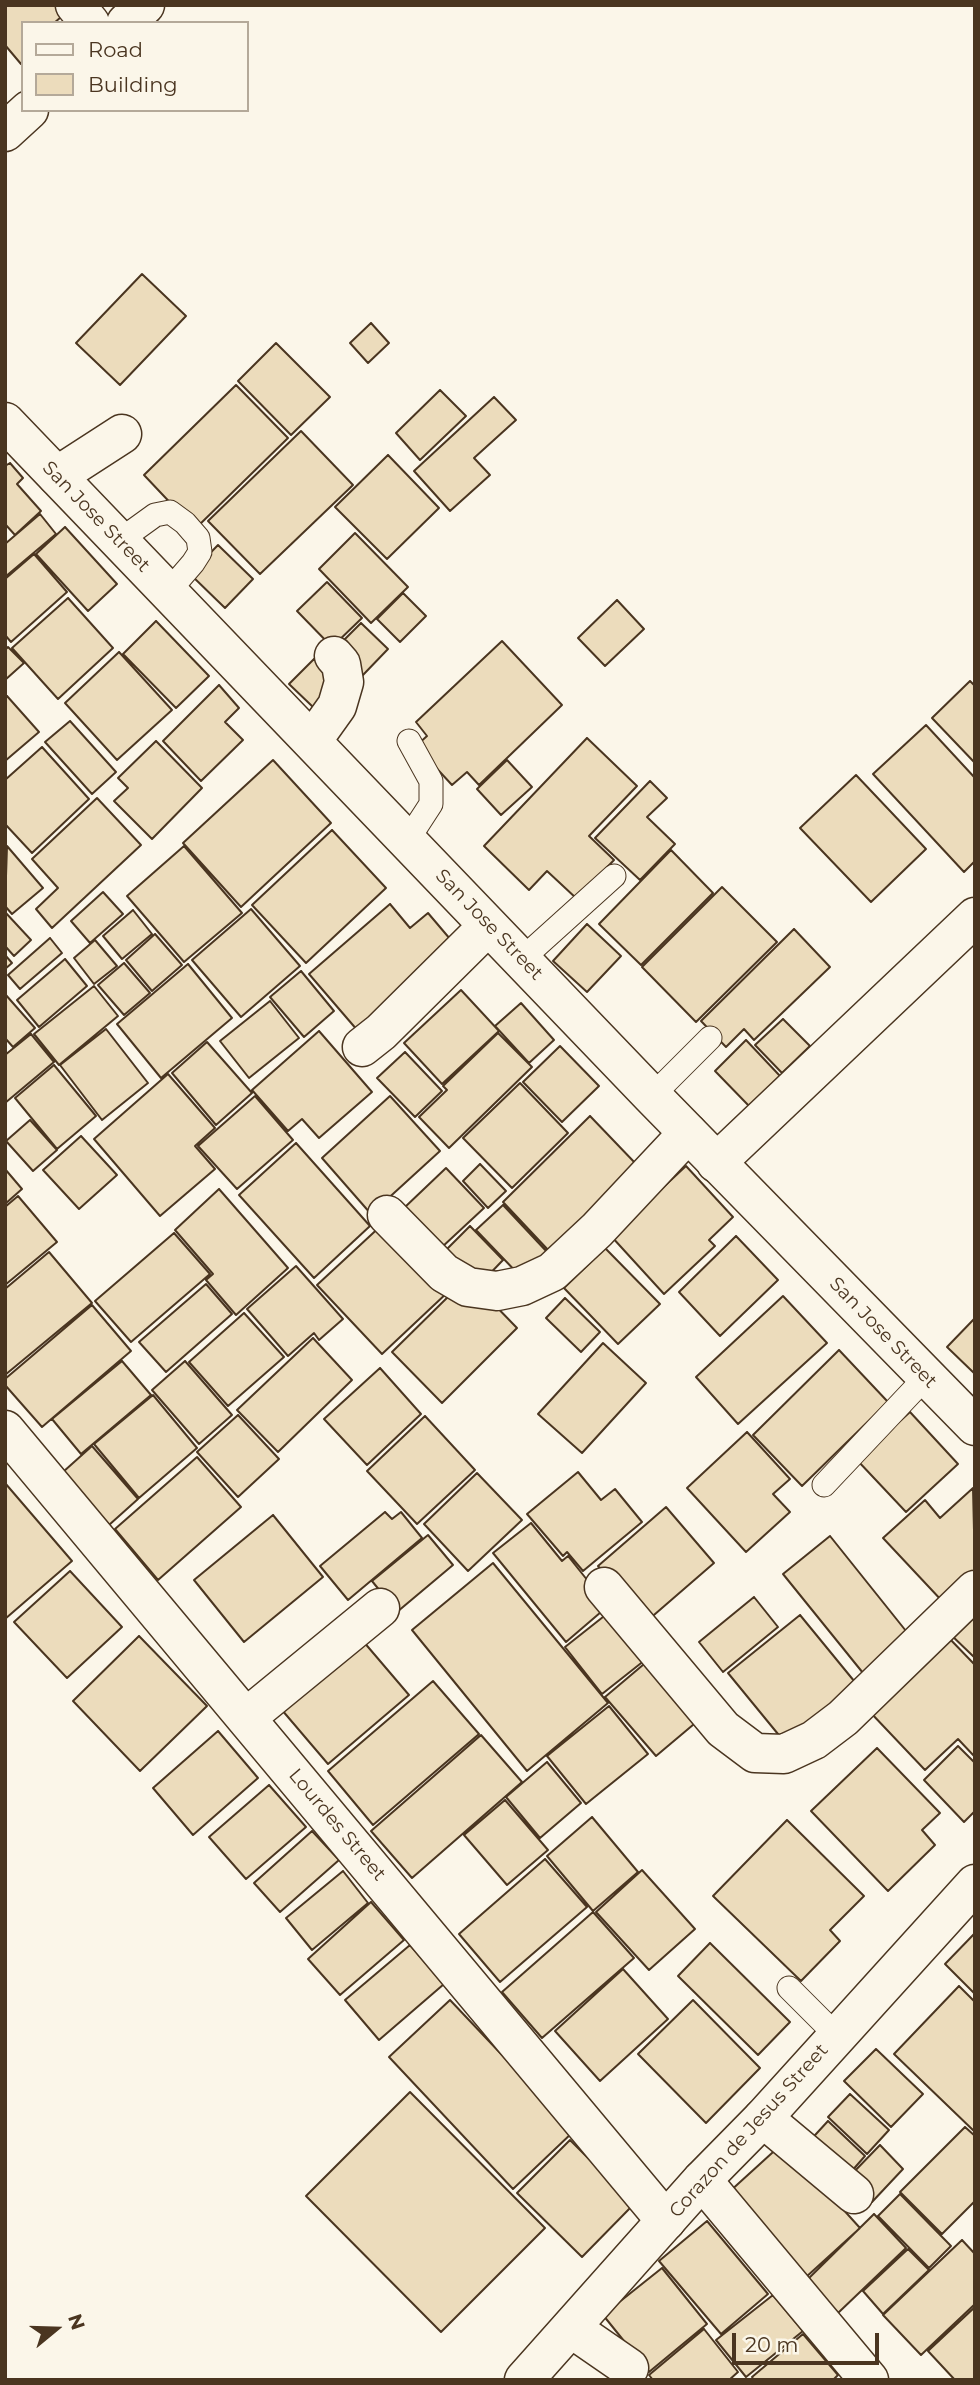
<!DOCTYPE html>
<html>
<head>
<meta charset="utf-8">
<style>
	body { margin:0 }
	#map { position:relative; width:980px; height:2385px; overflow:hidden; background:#fbf6e9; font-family:Montserrat,sans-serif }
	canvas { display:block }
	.frame { position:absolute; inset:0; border:7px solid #4a3520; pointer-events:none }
	.legend { position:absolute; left:21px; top:21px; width:228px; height:91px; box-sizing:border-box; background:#fbf6e9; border:2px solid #b4a999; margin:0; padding:9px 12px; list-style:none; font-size:21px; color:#4a3520 }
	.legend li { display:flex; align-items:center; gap:14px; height:35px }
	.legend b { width:35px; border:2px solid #b4a999 }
	.north { position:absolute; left:21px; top:2294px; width:70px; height:70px; -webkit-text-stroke:5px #fbf6e9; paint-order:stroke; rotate:71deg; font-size:19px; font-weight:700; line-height:28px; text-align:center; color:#4a3520 }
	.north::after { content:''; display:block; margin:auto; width:24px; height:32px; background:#4a3520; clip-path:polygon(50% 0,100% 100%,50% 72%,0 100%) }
	.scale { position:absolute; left:732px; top:2333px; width:147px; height:32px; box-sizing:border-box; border:4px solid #4a3520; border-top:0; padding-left:9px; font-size:21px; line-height:24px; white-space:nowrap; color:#4a3520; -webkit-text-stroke:5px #fbf6e9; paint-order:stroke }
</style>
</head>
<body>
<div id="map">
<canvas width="980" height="2385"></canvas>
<div class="frame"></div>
<ul class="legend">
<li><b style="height:9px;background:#fbf6e9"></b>Road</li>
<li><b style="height:19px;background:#ecdcbc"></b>Building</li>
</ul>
<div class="north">N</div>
<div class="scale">20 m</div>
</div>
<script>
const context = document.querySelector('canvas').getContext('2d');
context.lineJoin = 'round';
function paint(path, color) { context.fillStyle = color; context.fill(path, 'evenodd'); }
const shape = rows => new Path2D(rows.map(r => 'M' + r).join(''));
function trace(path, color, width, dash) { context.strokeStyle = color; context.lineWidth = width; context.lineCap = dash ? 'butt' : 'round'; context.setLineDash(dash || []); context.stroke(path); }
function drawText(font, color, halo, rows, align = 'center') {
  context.font = font + ' Montserrat,sans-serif'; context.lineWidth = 5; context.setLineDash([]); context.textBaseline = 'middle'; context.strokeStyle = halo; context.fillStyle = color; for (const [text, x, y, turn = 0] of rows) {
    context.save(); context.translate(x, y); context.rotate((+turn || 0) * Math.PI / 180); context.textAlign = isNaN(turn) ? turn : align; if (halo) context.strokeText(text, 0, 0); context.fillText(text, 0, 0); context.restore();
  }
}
const building = shape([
	[5,5,62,5,67,12,54,23,23,23,23,63,21,64,5,45,5,5],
	[142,274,186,316,120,385,76,343,142,274],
	[371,323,389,343,368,363,350,343,371,323],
	[276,343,330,397,291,435,238,381,276,343],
	[236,385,288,438,195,529,144,475,236,385],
	[440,390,466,416,420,460,396,433,440,390],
	[494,397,516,420,474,458,490,475,450,511,414,471,494,397],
	[301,431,353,485,260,574,208,521,301,431],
	[388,455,439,508,387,559,335,507,388,455],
	[10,463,23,478,17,484,41,511,15,535,5,524,5,466,10,463],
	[40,514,56,534,5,577,5,544,40,514],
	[65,527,117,584,88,611,36,554,65,527],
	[355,533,408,587,371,623,319,569,355,533],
	[218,545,253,579,225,608,190,574,218,545],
	[34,554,67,592,11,642,5,635,5,579,34,554],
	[327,582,362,618,332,647,297,611,327,582],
	[403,593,426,616,400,642,377,619,403,593],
	[68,598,113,648,58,699,12,648,68,598],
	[617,600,644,629,605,666,578,638,617,600],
	[156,621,209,676,176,708,123,654,156,621],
	[361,623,388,649,362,676,335,649,361,623],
	[502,641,562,705,479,785,467,772,452,785,416,746,427,736,416,722,502,641],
	[8,647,24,663,5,680,5,650,8,647],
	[119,652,172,710,117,760,65,703,119,652],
	[314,659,338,682,313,707,289,684,314,659],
	[970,681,975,686,975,763,932,718,970,681],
	[219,685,239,708,225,722,243,740,201,781,163,741,219,685],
	[7,696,39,732,5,761,5,698,7,696],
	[70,721,116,772,92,794,45,742,70,721],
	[926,725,975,778,975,861,964,872,873,774,926,725],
	[587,738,637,786,589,836,614,860,577,899,547,871,529,890,484,846,587,738],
	[156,741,202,788,152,839,114,801,128,788,118,778,156,741],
	[42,747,89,799,32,853,5,824,5,780,42,747],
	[273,760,331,823,241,907,183,843,273,760],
	[507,760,532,787,501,815,477,789,507,760],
	[856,775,926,849,871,902,800,828,856,775],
	[650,781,667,798,647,817,675,844,640,880,595,838,650,781],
	[97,798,141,845,52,928,36,909,58,888,32,859,97,798],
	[332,830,386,888,306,963,252,905,332,830],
	[7,846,43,888,12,914,5,906,7,846],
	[184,846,242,913,184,962,127,896,184,846],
	[671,850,713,893,641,965,599,924,671,850],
	[722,887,777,942,696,1022,642,967,722,887],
	[103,892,123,914,90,943,71,921,103,892],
	[390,904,410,928,428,913,456,946,358,1031,309,974,390,904],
	[251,909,300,966,241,1017,192,960,251,909],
	[133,910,152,934,122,959,103,936,133,910],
	[5,912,31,940,14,956,5,946,5,912],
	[587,924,621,956,587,992,553,961,587,924],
	[794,929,830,967,754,1040,744,1029,726,1047,701,1021,794,929],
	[155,934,182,965,152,991,126,960,155,934],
	[50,938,62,953,20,989,8,975,50,938],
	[95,940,117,966,94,984,74,958,95,940],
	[5,955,12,963,5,969,5,955],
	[65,959,87,986,39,1027,17,1000,65,959],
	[124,963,150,993,124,1015,98,985,124,963],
	[188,964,232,1018,161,1078,117,1024,188,964],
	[301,971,334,1011,304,1037,270,997,301,971],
	[94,986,118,1016,59,1065,34,1034,94,986],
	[461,990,499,1031,442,1084,404,1043,461,990],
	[5,994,35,1028,13,1047,5,1038,5,994],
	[270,1001,299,1038,249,1078,220,1041,270,1001],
	[521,1003,554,1040,529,1063,495,1026,521,1003],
	[783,1019,810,1046,782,1073,755,1045,783,1019],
	[106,1029,148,1083,102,1120,60,1065,106,1029],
	[319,1031,372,1092,319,1138,302,1119,288,1131,252,1090,319,1031],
	[498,1033,532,1067,449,1148,419,1117,447,1090,443,1086,498,1033],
	[31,1034,54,1062,5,1103,5,1055,31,1034],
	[746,1040,780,1076,750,1107,715,1071,746,1040],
	[207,1042,252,1093,216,1125,172,1073,207,1042],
	[560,1046,599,1086,562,1122,523,1082,560,1046],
	[405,1052,442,1091,415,1117,377,1078,405,1052],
	[54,1065,96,1116,57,1149,15,1098,54,1065],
	[168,1074,215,1128,195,1146,215,1169,160,1216,94,1139,168,1074],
	[520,1083,568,1133,512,1188,463,1138,520,1083],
	[255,1096,293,1140,237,1189,198,1146,255,1096],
	[390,1096,440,1151,371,1214,322,1158,390,1096],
	[590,1116,637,1165,550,1252,503,1202,590,1116],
	[30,1120,57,1150,33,1171,6,1141,30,1120],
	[81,1136,117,1175,79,1209,43,1170,81,1136],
	[296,1143,370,1226,314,1278,239,1195,296,1143],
	[480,1164,506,1191,488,1208,463,1181,480,1164],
	[686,1166,733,1217,709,1240,715,1246,664,1294,611,1236,686,1166],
	[446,1168,484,1208,441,1248,404,1208,446,1168],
	[5,1169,22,1189,5,1204,5,1169],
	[219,1189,288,1268,236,1315,206,1280,213,1274,175,1230,219,1189],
	[18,1196,57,1242,5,1285,5,1207,18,1196],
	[503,1205,548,1253,522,1278,476,1230,503,1205],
	[385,1222,449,1291,382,1354,317,1285,385,1222],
	[470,1226,503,1260,479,1285,445,1251,470,1226],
	[174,1233,210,1274,131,1342,95,1301,174,1233],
	[736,1236,778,1280,720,1336,679,1292,736,1236],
	[605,1248,660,1304,618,1344,564,1288,605,1248],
	[49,1252,92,1303,5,1375,5,1289,49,1252],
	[296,1266,343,1319,319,1340,314,1333,288,1356,247,1309,296,1266],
	[206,1284,232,1314,166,1372,139,1342,206,1284],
	[457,1288,485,1295,517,1328,442,1403,392,1352,457,1288],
	[783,1296,827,1343,738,1424,696,1377,783,1296],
	[565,1298,600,1332,581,1352,546,1318,565,1298],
	[92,1305,131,1351,42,1427,5,1385,5,1379,92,1305],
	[244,1313,284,1357,228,1406,189,1362,244,1313],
	[975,1318,975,1374,947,1347,975,1318],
	[313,1338,352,1380,278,1452,237,1410,313,1338],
	[603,1343,646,1383,582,1453,538,1414,603,1343],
	[839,1350,888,1402,802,1486,753,1435,839,1350],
	[122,1361,151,1395,81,1454,52,1419,122,1361],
	[185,1361,232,1415,199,1444,152,1390,185,1361],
	[380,1368,421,1414,367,1465,324,1419,380,1368],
	[153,1395,197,1448,139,1498,94,1444,153,1395],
	[910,1412,958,1464,906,1512,857,1460,910,1412],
	[238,1415,279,1459,238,1497,197,1452,238,1415],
	[425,1416,475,1470,417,1524,367,1471,425,1416],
	[747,1432,790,1479,773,1494,790,1512,746,1552,687,1488,747,1432],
	[92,1446,138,1499,109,1525,63,1472,92,1446],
	[197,1457,241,1507,158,1580,115,1529,197,1457],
	[578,1472,601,1500,615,1489,642,1522,583,1571,567,1552,563,1556,527,1514,578,1472],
	[477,1473,522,1520,468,1571,424,1524,477,1473],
	[5,1483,72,1561,5,1619,5,1483],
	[973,1488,975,1573,943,1602,883,1538,925,1500,940,1518,973,1488],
	[666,1507,714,1563,647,1621,598,1566,666,1507],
	[385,1512,392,1519,401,1512,422,1538,348,1600,320,1566,385,1512],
	[273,1515,323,1577,244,1642,194,1580,273,1515],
	[531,1523,562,1561,568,1556,608,1606,566,1642,493,1553,531,1523],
	[428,1535,453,1565,397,1612,372,1581,428,1535],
	[830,1536,910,1636,863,1673,783,1574,830,1536],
	[493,1563,608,1703,527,1771,412,1630,493,1563],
	[70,1571,122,1627,67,1678,14,1622,70,1571],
	[754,1597,778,1627,723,1672,699,1642,754,1597],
	[975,1603,975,1658,947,1631,975,1603],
	[608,1613,645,1660,602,1694,565,1647,608,1613],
	[800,1615,859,1687,787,1745,728,1673,800,1615],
	[357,1634,409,1695,328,1764,276,1703,357,1634],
	[139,1636,207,1706,140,1771,73,1701,139,1636],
	[948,1637,975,1665,975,1757,958,1739,925,1770,870,1712,948,1637],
	[650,1659,700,1719,656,1756,605,1697,650,1659],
	[433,1681,479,1734,373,1825,328,1771,433,1681],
	[609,1706,648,1754,586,1804,547,1756,609,1706],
	[218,1731,258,1778,193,1835,153,1788,218,1731],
	[481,1735,522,1782,412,1878,371,1831,481,1735],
	[958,1746,975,1763,975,1811,964,1822,924,1780,958,1746],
	[877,1748,940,1813,922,1830,935,1845,888,1891,811,1811,877,1748],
	[547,1762,581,1803,540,1838,506,1797,547,1762],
	[269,1785,306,1827,246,1879,209,1837,269,1785],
	[505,1800,548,1850,507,1885,464,1835,505,1800],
	[592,1817,638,1872,593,1911,547,1856,592,1817],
	[787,1820,864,1896,830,1930,840,1941,801,1981,713,1896,787,1820],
	[312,1831,339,1860,280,1912,254,1883,312,1831],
	[545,1859,587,1907,500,1982,459,1934,545,1859],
	[642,1870,695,1929,649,1970,596,1912,642,1870],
	[343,1871,368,1903,312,1950,286,1918,343,1871],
	[371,1902,404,1940,340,1995,308,1959,371,1902],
	[593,1912,634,1958,542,2038,502,1992,593,1912],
	[975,1933,975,1994,945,1964,975,1933],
	[710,1943,790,2022,758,2055,678,1976,710,1943],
	[410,1945,444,1984,379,2040,345,2000,410,1945],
	[623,1969,668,2019,600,2081,555,2031,623,1969],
	[959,1986,975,2002,975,2132,894,2054,959,1986],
	[450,2000,574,2131,513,2189,389,2057,450,2000],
	[693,2000,760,2068,706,2123,638,2054,693,2000],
	[876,2049,923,2094,891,2127,844,2081,876,2049],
	[410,2092,545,2228,441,2332,306,2196,410,2092],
	[850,2094,889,2130,867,2154,828,2117,850,2094],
	[828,2121,865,2156,843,2181,805,2146,828,2121],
	[965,2127,975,2136,975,2201,942,2234,900,2192,965,2127],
	[570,2140,634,2204,582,2257,517,2193,570,2140],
	[783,2143,860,2228,805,2278,728,2193,783,2143],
	[880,2145,903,2169,872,2202,848,2178,880,2145],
	[900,2194,951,2246,929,2268,878,2216,900,2194],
	[874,2214,906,2248,838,2313,806,2281,874,2214],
	[707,2221,768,2294,721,2334,659,2261,707,2221],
	[962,2240,975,2254,975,2304,921,2355,883,2315,962,2240],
	[908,2249,929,2270,883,2314,863,2291,908,2249],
	[662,2268,707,2324,649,2372,603,2315,662,2268],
	[773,2295,803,2331,746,2377,716,2340,773,2295],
	[975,2307,975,2380,955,2380,928,2351,975,2307],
	[704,2329,738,2372,729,2380,653,2380,649,2375,704,2329],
	[803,2334,838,2375,833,2380,754,2380,752,2377,803,2334]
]);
const service = shape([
	[119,541,155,515,170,512,185,523,198,538,200,552,193,563,168,592],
	[407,841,431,804,431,781,409,741],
	[522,959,614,876],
	[652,1096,710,1038],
	[824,1485,926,1377],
	[789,1988,836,2035]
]);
const minor = shape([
	[75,5,90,23],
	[126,23,145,5],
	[5,132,29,110],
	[57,476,122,434],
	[312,741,337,706,344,682,341,664,334,656],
	[362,1047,381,1032,488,926],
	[716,1163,975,917],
	[387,1215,444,1273,468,1287,497,1291,522,1286,552,1272,597,1230,688,1133],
	[5,1430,666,2221],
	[604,1587,723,1729,755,1753,784,1754,814,1740,843,1718,975,1590],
	[247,1717,380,1608],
	[763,2118,854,2194],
	[702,2180,869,2380],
	[571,2328,629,2368]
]);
const tertiary = shape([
	[5,422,652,1096,975,1426],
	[524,2380,702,2180,763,2118,975,1884]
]);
const streetNames = [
	["San Jose Street",96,517,46],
	["San Jose Street",489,925,46],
	["San Jose Street",883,1333,46],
	["Lourdes Street",337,1825,50],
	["Corazon de Jesus Street",749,2131,-48]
];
paint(building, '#ecdcbc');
trace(building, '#4a3520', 2);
trace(service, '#4a3520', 25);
trace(minor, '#4a3520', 41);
trace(tertiary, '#4a3520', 41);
trace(service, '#fbf6e9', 23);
trace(minor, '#fbf6e9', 38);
trace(tertiary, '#fbf6e9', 38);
drawText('19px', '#4a3520', '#fbf6e9', streetNames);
</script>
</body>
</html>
